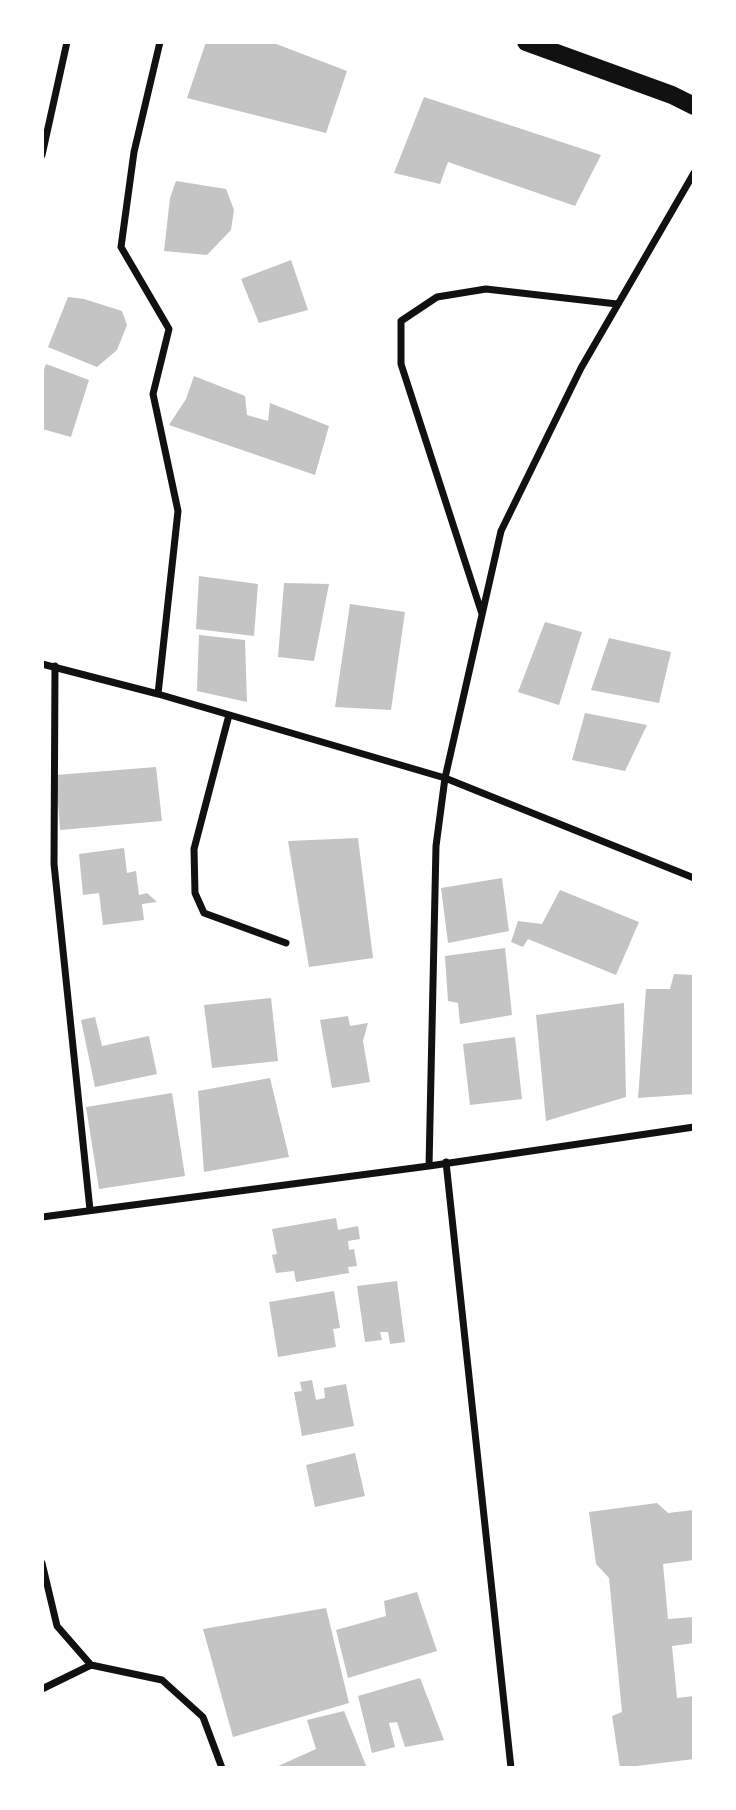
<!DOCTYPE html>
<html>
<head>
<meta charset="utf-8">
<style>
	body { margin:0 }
	#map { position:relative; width:736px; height:1810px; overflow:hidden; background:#fff; font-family:Helvetica,sans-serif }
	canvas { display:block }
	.frame { position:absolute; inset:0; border:44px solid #fff; pointer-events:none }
</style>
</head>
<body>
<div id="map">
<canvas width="736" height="1810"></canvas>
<div class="frame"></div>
</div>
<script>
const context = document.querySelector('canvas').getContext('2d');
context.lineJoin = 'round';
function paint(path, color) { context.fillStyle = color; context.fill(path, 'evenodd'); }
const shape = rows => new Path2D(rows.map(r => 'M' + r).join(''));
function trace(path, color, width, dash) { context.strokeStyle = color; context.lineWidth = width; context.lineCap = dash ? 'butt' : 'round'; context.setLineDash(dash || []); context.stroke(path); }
const building = shape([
	[206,42,271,42,347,71,326,133,187,98],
	[424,97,601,155,575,206,448,162,440,184,394,173],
	[176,181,226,189,234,210,231,230,207,255,164,251,170,198],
	[291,260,308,310,259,323,241,279],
	[68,297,84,299,122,311,127,325,117,350,97,367,48,347],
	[46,364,89,380,71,437,42,429,42,375],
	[194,376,245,396,247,415,268,421,270,403,329,426,315,475,169,425,186,399],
	[199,576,258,584,254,636,196,629],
	[284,583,329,584,314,661,278,657],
	[350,604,405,612,391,710,335,707],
	[545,622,582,632,559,705,518,692],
	[199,635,245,640,247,702,197,691],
	[609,638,671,652,659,703,591,690],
	[585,713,647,725,625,771,572,760],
	[156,767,162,821,60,830,56,775],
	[358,838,373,958,309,967,288,841],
	[124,848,127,873,136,871,139,895,147,893,157,902,142,904,144,920,103,925,99,893,83,895,79,854],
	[502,878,509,931,448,943,441,888],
	[560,890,639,922,616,975,528,939,523,947,511,942,518,921,542,924],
	[505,948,512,1015,460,1024,458,1003,448,1001,445,956],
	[674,974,694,975,694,1094,638,1098,646,989,670,989],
	[271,998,278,1061,212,1068,204,1005],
	[624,1003,626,1097,546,1121,536,1015],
	[348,1016,350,1026,368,1023,363,1041,370,1082,332,1088,320,1020],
	[95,1017,102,1046,149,1036,157,1074,95,1087,81,1020],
	[515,1037,522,1099,470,1105,463,1044],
	[270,1078,289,1157,204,1172,198,1091],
	[172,1093,185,1176,99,1189,86,1107],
	[336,1218,338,1230,358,1226,360,1239,348,1241,349,1250,354,1249,357,1266,348,1267,349,1273,296,1282,294,1271,276,1273,272,1255,277,1254,272,1229],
	[397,1281,405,1342,390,1344,388,1332,380,1332,382,1340,365,1342,357,1286],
	[334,1291,340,1328,333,1329,336,1347,278,1357,269,1302],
	[312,1380,316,1400,325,1398,324,1388,346,1384,354,1426,302,1436,294,1392,302,1391,300,1382],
	[355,1453,365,1496,315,1507,306,1465],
	[657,1503,668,1513,694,1510,694,1560,663,1564,668,1619,694,1617,694,1643,672,1646,677,1698,694,1696,694,1759,620,1768,612,1716,622,1712,609,1578,596,1564,589,1512],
	[417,1592,437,1651,348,1678,336,1630,386,1616,384,1601],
	[326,1608,349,1703,233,1737,203,1629],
	[420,1678,444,1740,405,1747,397,1722,389,1723,395,1747,372,1753,358,1696],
	[344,1711,367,1768,274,1768,316,1749,307,1720]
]);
const minor = shape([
	[42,155,67,42],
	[482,614,401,364,401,321,437,297,486,289,617,304],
	[42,664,158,694,445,778,694,878],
	[55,666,54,864,90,1210],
	[158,694,178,511,153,394,169,329,121,247,134,152,160,42],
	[229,715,194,849,195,893,204,913,286,943],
	[446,1162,511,1768],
	[429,1166,436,846,445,778,501,531,581,368,694,173],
	[42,1217,429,1166,694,1127],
	[42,1563,57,1626,91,1665,162,1680,203,1717,222,1768],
	[42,1689,91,1665]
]);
const primary = shape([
	[526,42,672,95,694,106]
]);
paint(building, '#c4c4c4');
trace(minor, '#111', 7);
trace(primary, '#111', 18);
</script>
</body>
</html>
